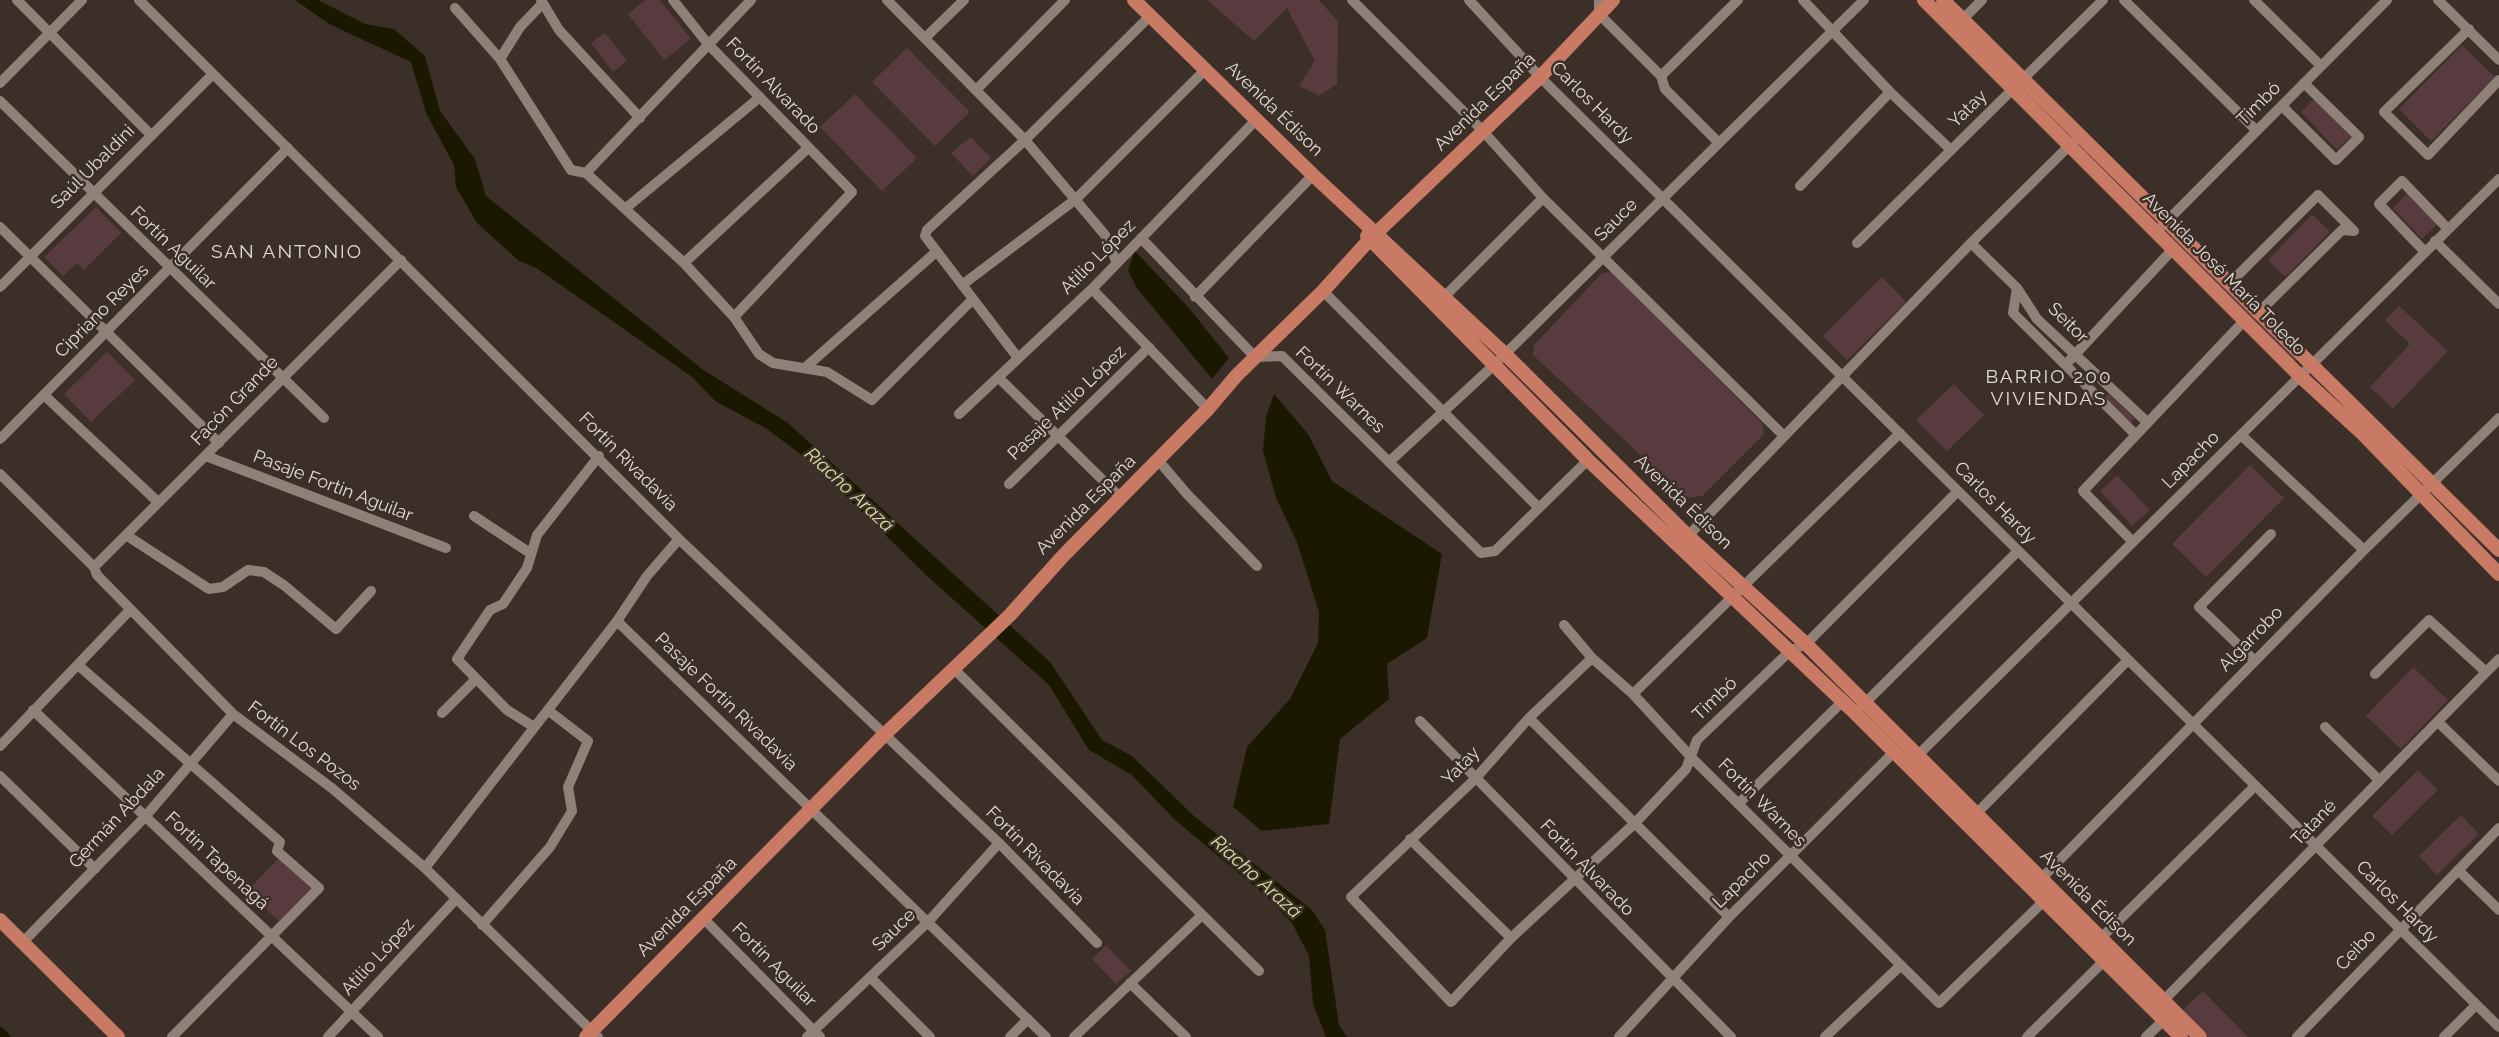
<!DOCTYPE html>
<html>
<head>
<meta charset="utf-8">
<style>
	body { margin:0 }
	canvas { display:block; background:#3b2f27 }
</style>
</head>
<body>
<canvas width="2499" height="1037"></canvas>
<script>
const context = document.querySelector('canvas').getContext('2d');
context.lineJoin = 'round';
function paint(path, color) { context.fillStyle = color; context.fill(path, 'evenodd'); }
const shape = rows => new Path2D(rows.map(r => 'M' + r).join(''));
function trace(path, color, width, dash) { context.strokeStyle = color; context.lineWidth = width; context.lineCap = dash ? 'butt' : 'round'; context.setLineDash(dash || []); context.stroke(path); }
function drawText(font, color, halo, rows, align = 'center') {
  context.font = font + ' Raleway,sans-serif'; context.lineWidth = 5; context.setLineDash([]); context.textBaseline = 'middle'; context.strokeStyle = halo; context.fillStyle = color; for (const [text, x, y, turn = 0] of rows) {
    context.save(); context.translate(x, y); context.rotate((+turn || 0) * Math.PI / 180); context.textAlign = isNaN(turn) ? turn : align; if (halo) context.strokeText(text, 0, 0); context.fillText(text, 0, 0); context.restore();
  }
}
const green = shape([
	[645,0,660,0,691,39,664,60,628,14],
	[1207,0,1319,0,1338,22,1337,84,1319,96,1299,86,1315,61,1287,8,1254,41],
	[605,33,627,61,613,72,591,43],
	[2462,45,2495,77,2431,141,2399,109],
	[907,48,970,112,935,146,872,82],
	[855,94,917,158,882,191,820,127],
	[2314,99,2351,136,2337,150,2301,112],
	[971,137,991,158,973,176,951,153],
	[2408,193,2438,224,2422,239,2393,208],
	[96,207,121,233,84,270,77,263,63,276,44,257],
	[2312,214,2330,232,2285,277,2268,260],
	[2173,235,2296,359,2293,361,2170,238],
	[1611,272,1763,424,1764,434,1702,496,1687,498,1533,355,1534,345,1602,273],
	[1882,277,1906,302,1847,360,1823,336],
	[2399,306,2448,351,2393,409,2370,387,2410,344,2385,320],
	[107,352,135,380,91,422,64,394],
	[1954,384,1984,415,1947,451,1916,420],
	[2109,394,2135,419,2130,423,2104,398],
	[2250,465,2284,498,2206,577,2172,544],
	[2117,475,2150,510,2132,526,2100,491],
	[2413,667,2448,700,2401,749,2366,716],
	[2418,770,2438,790,2392,835,2372,816],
	[2461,815,2479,834,2437,875,2419,856],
	[280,857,314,889,281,923,247,891],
	[1106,945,1131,971,1116,984,1092,959],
	[2203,991,2248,1037,2209,1037,2183,1010]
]);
const water = shape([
	[295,0,318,0,365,24,394,29,425,56,440,111,475,159,486,196,702,369,788,423,1050,662,1102,740,1132,756,1194,816,1312,910,1325,930,1339,1025,1347,1037,1326,1037,1313,1004,1309,956,1292,923,1265,895,1175,820,1132,775,1089,750,1049,685,927,576,811,462,767,429,715,401,692,377,614,322,536,268,519,261,477,223,456,187,454,165,426,113,411,62,329,24],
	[1135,251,1189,308,1229,358,1212,379,1136,287,1128,270],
	[1274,394,1308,434,1332,481,1442,554,1427,638,1387,664,1389,699,1340,739,1329,824,1262,831,1233,807,1247,747,1290,699,1318,643,1319,612,1297,542,1276,498,1263,451,1266,416]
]);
const canal = shape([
	[0,1032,5,1037]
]);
const minor = shape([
	[17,0,150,134],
	[139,0,679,539,999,843,1097,943],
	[541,0,559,30,640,118],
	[673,0,708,44,852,192,734,317],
	[887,0,1025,140,1105,235,1116,261],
	[1352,0,1482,130,1543,198,1784,436],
	[1469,0,1540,77,2499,1027],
	[1599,0,1599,14,1661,76,1665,89,1719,143],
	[1803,0,1890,92,1951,150],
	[2124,0,2257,131],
	[2254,0,2321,66],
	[2438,0,2499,60],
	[455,8,500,59,571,170,586,173,684,263,734,317,759,354,773,363,827,372,872,400,973,299],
	[1963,19,1982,0],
	[2469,29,2384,112,2428,155,2499,80],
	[925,38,964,0],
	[500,59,520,27,542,4],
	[1661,76,1738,0],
	[0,83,82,0],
	[977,89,1065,0],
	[0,101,324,418],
	[2282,106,2336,160,2359,137,2304,83],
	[586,173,751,0],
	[1800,186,1890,92],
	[626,208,760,97],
	[2162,226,2387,0],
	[0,227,219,443],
	[1141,238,1255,357,1282,356,1481,553,1495,551,1588,460],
	[2435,241,2499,304],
	[1857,243,2103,0],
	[1971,243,2017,288,2037,319,2147,422],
	[2425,252,2379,204,2402,181,2448,229],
	[684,263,808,148],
	[2229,284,2318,195,2354,231,2342,230,2257,314],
	[962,285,1076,199,1200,75],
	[0,287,213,74],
	[2017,288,2013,313,2135,434],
	[1092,289,1208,409],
	[1323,291,1539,508],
	[1195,297,1313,175],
	[1441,300,1543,198],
	[1018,358,925,236,927,230,1025,140,1150,16],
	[2070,360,2173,249],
	[807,366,936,252],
	[1000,379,1121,498],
	[44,395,158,502],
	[959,414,1092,289,1257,119],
	[2241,435,2364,550],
	[0,439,288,148],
	[206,456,446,548],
	[1158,460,1187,494,1257,566],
	[1389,462,1494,365,1864,0],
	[0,474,94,567,97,575,233,714,333,789,425,868,598,1037],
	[1009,484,1149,347],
	[474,516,530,553],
	[126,535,209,589,223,587,248,570,264,572,285,586,336,629,371,591],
	[1683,541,1971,243,2073,142],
	[2133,542,2083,491,2244,321],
	[94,567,401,260],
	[617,621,1046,1037],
	[1564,625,1592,658,1633,694,1692,758,1939,1003,2045,900],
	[1592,658,1529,718,1475,779,1351,897,1451,1002,1511,938,1635,823,1686,769,1697,740,1790,651,1806,644,1958,491],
	[2254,660,2199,607,2271,534],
	[78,665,280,842,277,851,319,888,172,1037],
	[955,670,1259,971],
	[2375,674,2429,620,2486,672],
	[1633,694,1900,433],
	[1861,707,2018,551],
	[33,710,378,1037],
	[442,713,476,679],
	[1529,718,1729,917],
	[1420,721,1731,1037],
	[2438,722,2499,781],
	[534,727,507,710,457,659,490,610,503,604,527,568,537,535,599,456],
	[2325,727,2379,780],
	[0,746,130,610],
	[1907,766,2499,179],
	[0,776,95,869],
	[1738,804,1842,702],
	[1973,817,2128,660],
	[1410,839,1511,938],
	[425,868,617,621,647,576,679,539],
	[2458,870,2499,910],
	[2037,883,2364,550,2499,418],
	[703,918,820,1037],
	[482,925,550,847,572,811,568,787,588,741,549,711],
	[2098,941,2255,786],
	[23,942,144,818,233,714],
	[870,977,930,1037],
	[1130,983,1186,1037],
	[2160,1004,2499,659],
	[328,1037,455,900],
	[807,1037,928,922,999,843],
	[1010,1037,1028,1019],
	[1074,1037,1202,915],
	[1619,1037,1729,917,1893,753],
	[1825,1037,1899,967],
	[2027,1037,2105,960],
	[2146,1037,2164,1020],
	[2297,1037,2499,828],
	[2444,1037,2476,1005]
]);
const major = shape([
	[1134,0,1313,175,1505,354,1688,536,1806,644,2200,1037],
	[1924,0,2300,376,2363,434,2499,574],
	[1943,0,2499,550],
	[1367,236,1588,460,1855,713,2181,1037],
	[0,920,118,1037],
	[586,1037,884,735,1010,615,1063,556,1208,409,1237,375,1323,291,1370,239,1540,77,1613,0]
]);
const streetNames = [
	["Fortín Alvarado",773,86,46],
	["Avenida España",1485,102,-44],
	["Carlos Hardy",1592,103,45],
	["Timbó",2259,104,-45],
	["Avenida Édison",1274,109,44],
	["Yatay",1968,109,-44],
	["Saúl Ubaldini",93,167,-45],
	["Sauce",1616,220,-45],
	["Fortín Aguilar",173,248,44],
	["Atilio López",1098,257,-45],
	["Avenida José María Toledo",2224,274,45],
	["Cipriano Reyes",102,311,-45],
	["Seitor",2068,323,45],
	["Fortín Warnes",1340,390,44],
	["Facón Grande",235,401,-46],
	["Pasaje Atilio López",1067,403,-44],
	["Lapacho",2191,460,-45],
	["Fortín Rivadavia",628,462,45],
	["Pasaje Fortin Aguilar",333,486,21],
	["Avenida Édison",1683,502,44],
	["Carlos Hardy",1995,503,45],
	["Avenida España",1086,505,-45],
	["Algarrobo",2251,639,-46],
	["Timbó",1715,699,-44],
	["Pasaje Fortín Rivadavia",726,702,44],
	["Fortín Los Pozos",304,746,37],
	["Yatay",1461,766,-46],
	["Fortín Warnes",1762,803,45],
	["Germán Abdala",117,818,-47],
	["Tatané",2314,823,-46],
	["Fortín Rivadavia",1035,856,45],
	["Fortín Tapenagá",217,861,43],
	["Fortín Alvarado",1587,868,46],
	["Lapacho",1742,880,-44],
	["Avenida Édison",2088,898,45],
	["Carlos Hardy",2397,902,45],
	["Avenida España",687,907,-45],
	["Sauce",894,930,-44],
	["Ceibo",2356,950,-47],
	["Atilio López",378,957,-47],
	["Fortín Aguilar",774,965,45]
];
const neighbourhoodNames = [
	["SAN ANTONIO",287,252],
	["BARRIO 200",2049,377],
	["VIVIENDAS",2049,399]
];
const waterNames = [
	["Riacho Arazá",849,490,43],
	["Riacho Arazá",1256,877,42]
];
paint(green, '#573b3f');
paint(water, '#1a1900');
trace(canal, '#1a1900', 10);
trace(minor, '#8f8177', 10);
trace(major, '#c97a65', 14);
drawText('18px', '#e1dad4', '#3b2f27', streetNames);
context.letterSpacing = '2px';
drawText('19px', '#e1dad4', '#3b2f27', neighbourhoodNames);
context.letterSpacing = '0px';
drawText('italic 19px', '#dddda4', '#3b2f27', waterNames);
</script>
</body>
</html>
